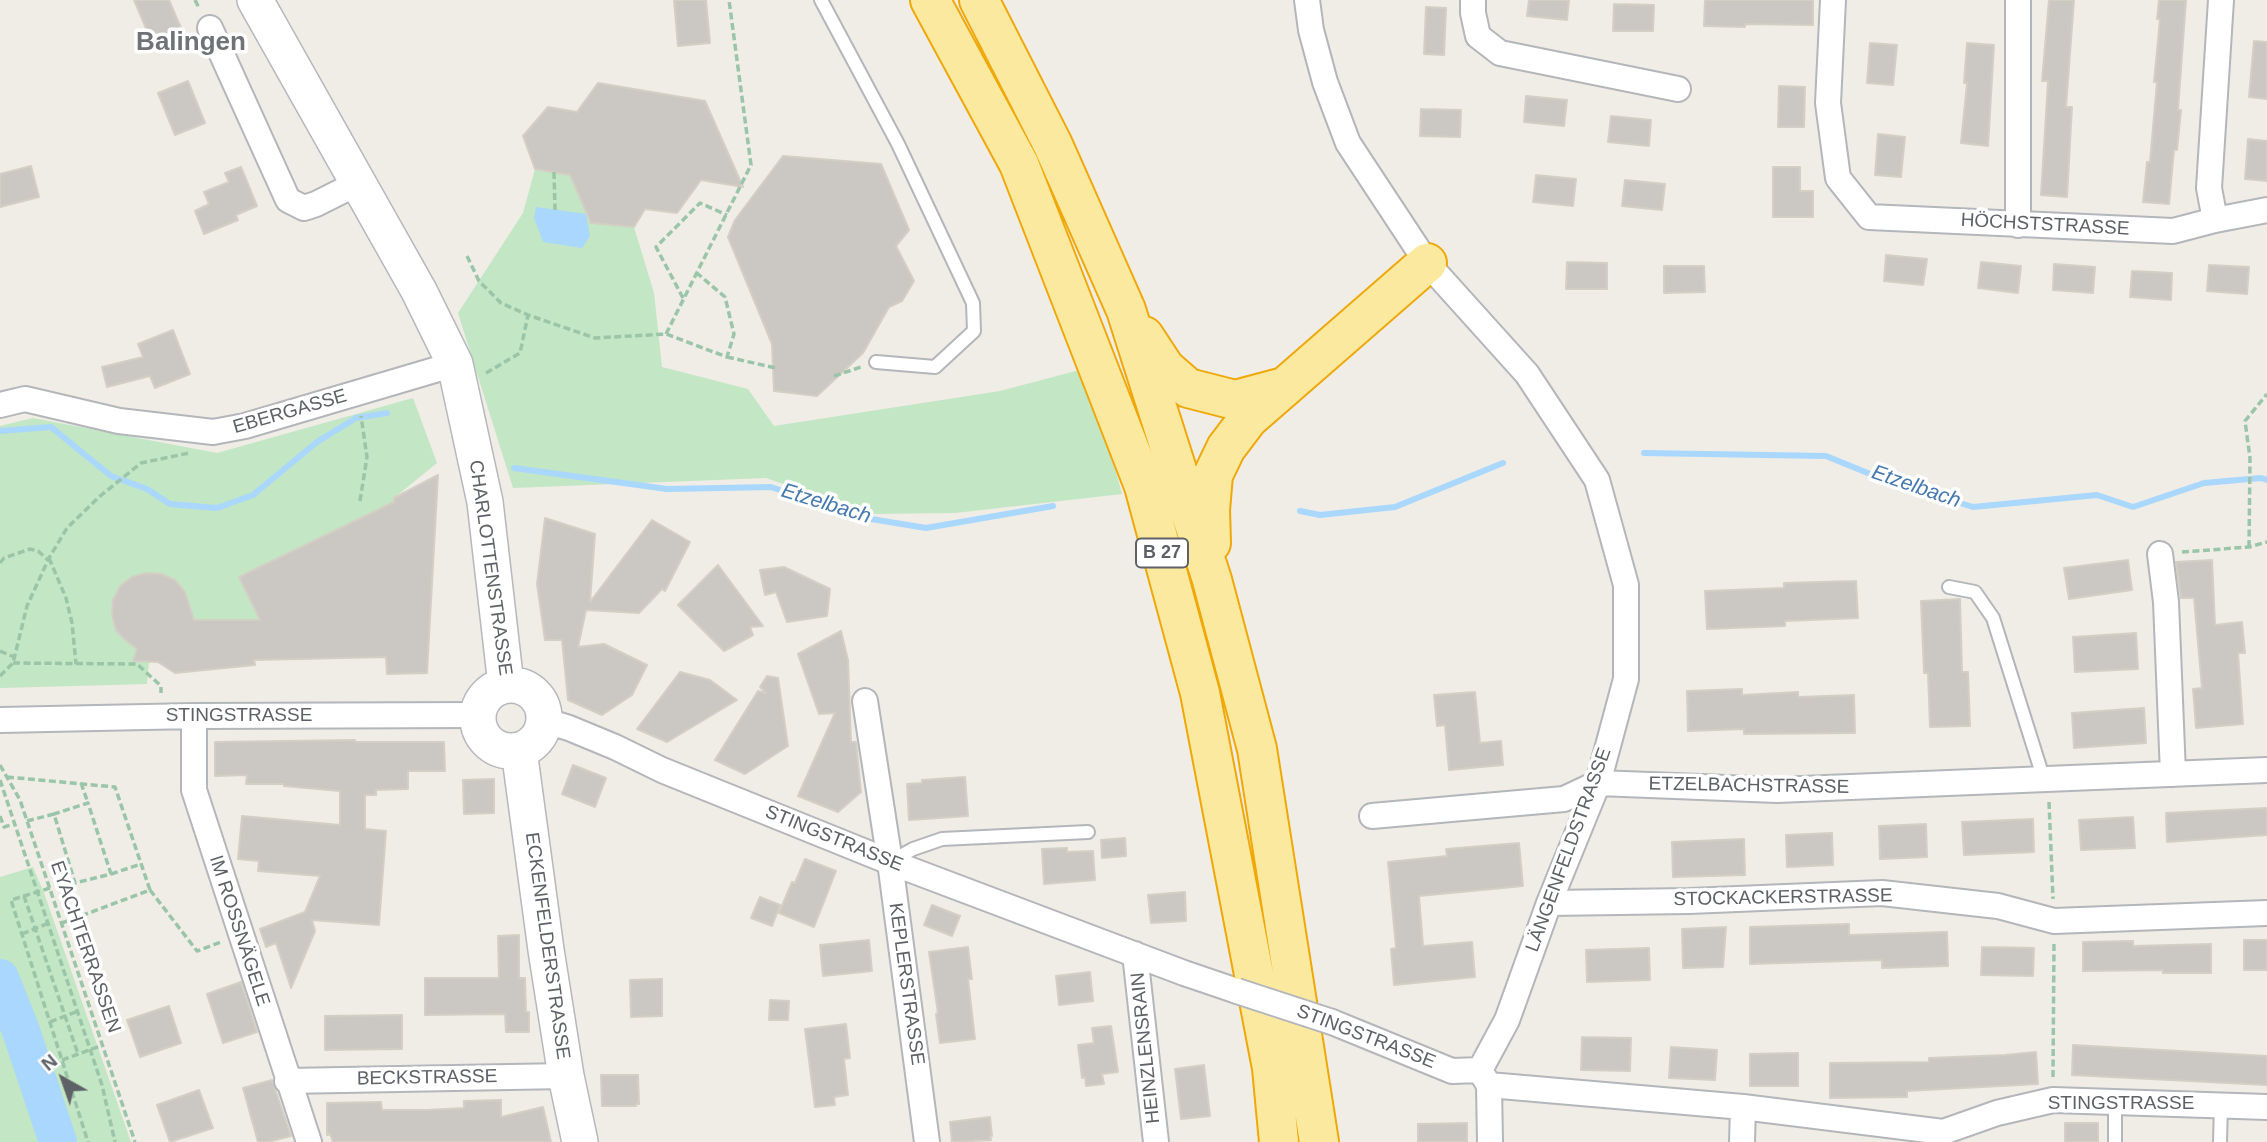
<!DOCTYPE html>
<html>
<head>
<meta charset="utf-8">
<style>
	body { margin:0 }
	#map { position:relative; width:2267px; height:1142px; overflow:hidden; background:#efede6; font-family:Helvetica,sans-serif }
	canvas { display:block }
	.north { position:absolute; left:28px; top:1044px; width:70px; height:70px; -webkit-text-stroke:5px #fff; paint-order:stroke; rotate:320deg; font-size:19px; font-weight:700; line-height:28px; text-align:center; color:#5e6166 }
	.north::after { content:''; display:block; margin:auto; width:24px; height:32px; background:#5e6166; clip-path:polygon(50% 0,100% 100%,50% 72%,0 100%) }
</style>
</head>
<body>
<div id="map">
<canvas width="2267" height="1142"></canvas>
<div class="north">N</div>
</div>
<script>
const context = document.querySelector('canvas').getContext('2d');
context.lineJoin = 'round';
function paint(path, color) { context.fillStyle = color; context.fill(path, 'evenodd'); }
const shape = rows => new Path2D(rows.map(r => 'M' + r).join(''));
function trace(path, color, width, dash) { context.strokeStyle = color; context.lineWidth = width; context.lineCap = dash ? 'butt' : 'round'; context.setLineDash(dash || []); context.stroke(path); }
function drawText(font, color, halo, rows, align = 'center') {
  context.font = font + ' Helvetica,sans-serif'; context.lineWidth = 7; context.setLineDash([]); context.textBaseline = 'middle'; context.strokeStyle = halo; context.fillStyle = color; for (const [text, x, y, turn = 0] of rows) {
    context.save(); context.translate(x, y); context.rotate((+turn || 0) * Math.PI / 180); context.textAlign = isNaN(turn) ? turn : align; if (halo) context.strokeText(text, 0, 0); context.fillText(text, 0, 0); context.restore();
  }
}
const green = shape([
	[535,169,570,175,591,223,634,227,654,293,662,367,748,389,774,426,1000,391,1087,368,1122,494,955,513,871,514,766,478,513,488,458,313,523,213],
	[413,398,437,463,394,498,391,520,374,512,242,575,240,578,273,620,188,620,190,606,185,592,175,580,161,574,146,573,132,577,120,586,113,600,112,615,116,630,124,639,137,647,133,661,149,662,147,684,0,688,0,426,33,418,217,453],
	[33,867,44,893,131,1142,0,1142,0,877]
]);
const water = shape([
	[536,207,586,214,590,236,582,248,543,242,534,218]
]);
const stream = shape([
	[0,431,51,427,111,476,147,489,170,504,217,508,253,495,317,442,356,418,387,413],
	[1644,453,1826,456,1880,478,1973,507,2097,495,2133,507,2204,483,2261,478,2267,480],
	[514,468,667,489,771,487,859,517,926,528,1053,506],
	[1300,511,1320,515,1395,507,1503,463]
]);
const river = shape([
	[0,978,21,1031,58,1142]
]);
const building = shape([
	[134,0,169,0,181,28,151,40,134,0],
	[674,0,706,0,710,43,678,46,674,0],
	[1529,0,1569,0,1567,20,1527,16,1529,0],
	[1705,0,1813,0,1813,25,1745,24,1745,27,1704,26,1705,0],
	[2049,0,2074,0,2066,107,2072,107,2067,197,2041,195,2048,81,2042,81,2049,0],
	[2159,0,2186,0,2178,110,2181,110,2177,150,2174,150,2169,204,2143,202,2147,162,2150,162,2157,82,2154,82,2160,19,2157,19,2159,0],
	[1614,4,1654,5,1653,31,1613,31,1614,4],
	[1426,7,1446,8,1444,55,1424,54,1426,7],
	[2254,41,2267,42,2267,99,2249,97,2254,41],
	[1870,43,1897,45,1893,85,1867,83,1870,43],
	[1967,43,1994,45,1988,146,1961,143,1967,83,1964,83,1967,43],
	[188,81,205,123,175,135,158,93,188,81],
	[598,83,705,101,743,187,701,180,677,213,645,209,634,227,591,223,570,175,535,169,523,136,548,107,577,112,598,83],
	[1779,86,1805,87,1804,127,1778,127,1779,86],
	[1526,96,1567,100,1564,126,1524,122,1526,96],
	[1421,109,1461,110,1460,137,1420,136,1421,109],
	[1611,116,1651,120,1649,146,1608,142,1611,116],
	[1878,134,1905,137,1901,177,1875,175,1878,134],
	[2248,139,2267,141,2267,181,2245,179,2248,139],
	[783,156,881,164,909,230,896,246,914,281,902,301,889,307,863,353,817,396,774,391,772,344,728,237,735,220,783,156],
	[31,166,39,197,0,207,0,174,31,166],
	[241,167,257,206,236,215,238,220,204,234,195,211,209,204,204,192,229,182,225,173,241,167],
	[1773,167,1800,167,1800,191,1813,191,1813,217,1773,217,1773,167],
	[1536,175,1576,179,1573,206,1533,202,1536,175],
	[1625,180,1665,184,1662,210,1622,206,1625,180],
	[1886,255,1927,259,1923,285,1884,281,1886,255],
	[1567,262,1607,263,1607,289,1566,289,1567,262],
	[1981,262,2021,266,2018,293,1978,288,1981,262],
	[2054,264,2095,267,2093,293,2053,290,2054,264],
	[2209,265,2249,267,2247,294,2207,291,2209,265],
	[1664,266,1704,266,1705,292,1664,293,1664,266],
	[2132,271,2172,273,2171,300,2130,297,2132,271],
	[173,330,190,374,155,388,150,376,107,387,102,367,143,357,138,344,173,330],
	[438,475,427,673,387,674,386,657,254,660,255,665,175,673,158,662,133,661,137,649,124,639,116,630,112,615,113,600,120,586,132,577,146,573,161,574,175,580,185,592,194,620,260,620,239,577,394,502,394,498,438,475],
	[545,518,595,534,590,602,652,520,690,542,665,591,662,589,639,613,586,610,578,647,604,644,647,665,632,695,602,715,568,700,562,640,545,640,537,584,545,518],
	[2128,560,2132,590,2069,599,2064,568,2128,560],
	[2212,560,2215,625,2242,622,2245,653,2238,653,2243,724,2196,728,2193,689,2202,688,2194,598,2181,598,2176,562,2212,560],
	[718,565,763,626,750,627,753,635,724,651,678,605,718,565],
	[784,567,830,589,827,616,787,622,776,592,765,595,760,570,784,567],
	[1856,581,1858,618,1785,621,1785,626,1707,629,1705,591,1784,588,1784,583,1856,581],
	[1960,599,1962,672,1968,672,1970,726,1930,727,1928,673,1924,673,1921,601,1960,599],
	[841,631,848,660,851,742,856,742,861,792,838,812,798,796,835,713,819,714,798,654,841,631],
	[2136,633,2138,669,2075,672,2073,637,2136,633],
	[680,672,710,680,737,700,667,742,637,729,680,672],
	[767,676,778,678,788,746,745,774,715,760,758,691,766,693,760,687,767,676],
	[1742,689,1742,695,1798,692,1798,697,1854,695,1855,733,1744,734,1744,729,1688,731,1687,691,1742,689],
	[1475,692,1480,743,1501,741,1503,765,1449,770,1445,725,1437,726,1434,695,1475,692],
	[2144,708,2146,743,2074,748,2072,713,2144,708],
	[355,740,355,742,444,742,445,771,408,771,408,789,376,790,376,795,365,795,365,829,386,831,379,925,312,920,315,931,291,988,276,943,266,947,260,929,305,912,320,876,258,871,259,861,238,859,242,816,340,825,340,791,284,786,284,784,246,784,247,775,215,776,215,742,355,740],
	[573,765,606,778,595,807,562,794,573,765],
	[965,777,968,816,909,820,907,784,922,783,922,780,965,777],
	[494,779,494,813,464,814,463,780,494,779],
	[2267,808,2267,835,2167,842,2166,813,2267,808],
	[2133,817,2135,848,2081,850,2079,820,2133,817],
	[2033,819,2034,852,1964,855,1962,822,2033,819],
	[1926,824,1927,857,1880,859,1879,826,1926,824],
	[1832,833,1833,865,1787,867,1786,835,1832,833],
	[1125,838,1126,856,1102,858,1101,840,1125,838],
	[1744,839,1745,875,1673,877,1672,842,1744,839],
	[1519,843,1523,886,1419,896,1423,946,1472,942,1475,977,1394,985,1391,949,1396,948,1388,862,1447,856,1446,849,1519,843],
	[1067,848,1067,852,1093,851,1095,880,1044,884,1042,849,1067,848],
	[805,859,836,871,814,927,779,913,792,882,795,883,805,859],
	[1185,892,1186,921,1151,923,1148,895,1185,892],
	[760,897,780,905,772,926,751,918,760,897],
	[932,905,960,916,952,936,924,925,932,905],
	[1849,924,1849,935,1947,932,1948,966,1882,968,1882,960,1750,964,1750,927,1849,924],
	[1726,927,1723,967,1683,968,1682,929,1726,927],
	[519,935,519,978,525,978,526,1012,529,1012,529,1032,506,1032,505,1014,425,1015,425,978,499,978,498,936,519,935],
	[869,940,872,971,823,976,820,945,869,940],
	[2244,940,2267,940,2267,970,2244,970,2244,940],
	[2133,941,2133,946,2211,944,2211,973,2163,973,2163,970,2083,971,2083,942,2133,941],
	[968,947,972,979,968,979,975,1039,940,1043,936,1014,938,1013,929,952,968,947],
	[1982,947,2034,948,2033,976,1981,975,1982,947],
	[1649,948,1650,980,1587,982,1586,950,1649,948],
	[1090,972,1093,1001,1059,1005,1056,976,1090,972],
	[662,979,662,1016,631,1017,630,980,662,979],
	[241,982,257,1032,223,1043,207,994,241,982],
	[770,1000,789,1001,788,1020,769,1020,770,1000],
	[169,1006,181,1043,140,1057,127,1020,169,1006],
	[402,1015,402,1049,325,1050,325,1016,402,1015],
	[846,1024,850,1058,844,1059,848,1095,834,1097,835,1105,815,1107,805,1029,846,1024],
	[1111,1026,1118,1072,1102,1074,1104,1084,1086,1086,1085,1077,1082,1078,1078,1045,1094,1043,1092,1028,1111,1026],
	[1582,1037,1631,1038,1630,1071,1581,1070,1582,1037],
	[2073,1045,2267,1056,2267,1085,2072,1075,2073,1045],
	[1671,1047,1717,1050,1715,1080,1669,1078,1671,1047],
	[2036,1052,2038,1084,1907,1091,1907,1097,1830,1098,1830,1063,1929,1062,1929,1058,2005,1055,2036,1052],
	[1798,1053,1798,1086,1750,1086,1750,1054,1798,1053],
	[1204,1065,1210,1116,1181,1119,1175,1069,1204,1065],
	[601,1075,638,1075,639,1104,636,1104,636,1106,602,1106,601,1075],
	[272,1080,291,1136,268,1142,258,1142,243,1088,272,1080],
	[199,1090,213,1128,170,1142,157,1105,199,1090],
	[501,1100,501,1117,543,1107,551,1142,333,1142,330,1134,327,1135,327,1103,381,1102,382,1110,428,1110,464,1108,464,1101,501,1100],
	[990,1117,992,1136,990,1136,991,1140,952,1142,950,1122,990,1117],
	[1467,1123,1467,1142,1418,1142,1418,1124,1467,1123],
	[2065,1123,2098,1123,2098,1142,2065,1142,2065,1123]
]);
const path = shape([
	[195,0,199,8],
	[554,172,555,210],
	[467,256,479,281,501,303,528,315,595,338,666,334,727,357,734,334,725,297,698,274],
	[683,298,656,247,700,203,727,215],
	[666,334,751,165,729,0],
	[727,357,776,368],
	[486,373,520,353,528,315],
	[834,376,861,367],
	[360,501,367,457,361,416],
	[2249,547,2250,458,2245,421,2267,394],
	[2182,552,2249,547,2267,542],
	[49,558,66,598,72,623,76,664],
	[0,563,4,558,30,549,38,551,48,560],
	[0,651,14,657],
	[13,663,137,664,161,686,161,693],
	[0,676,13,663,27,606,49,558,67,528,99,497,141,463,189,453],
	[0,765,20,800,135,1142],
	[7,777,115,787,150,890,62,923],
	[0,780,102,1085,115,1142],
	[81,783,88,803],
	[2049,802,2053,899],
	[0,816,4,827,14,824],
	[27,821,54,814,75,883,111,874,88,803,54,814],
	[111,874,141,864],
	[50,888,11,900,88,1142],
	[150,890,197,951,221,942],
	[24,896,78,1054],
	[22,934,49,923],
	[50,1022,78,1011],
	[62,1060,103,1045],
	[2053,1077,2054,941]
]);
const service = shape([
	[821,0,898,144,973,303,974,331,935,367,876,362],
	[1949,587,1975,592,1993,618,2044,780],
	[890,862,913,849,942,839,1088,832],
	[2115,1142,2115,1103],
	[2220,1142,2221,1105]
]);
const minor = shape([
	[1307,0,1311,30,1325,82,1348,143,1427,263,1527,374,1597,480,1626,585,1626,679,1598,783,1549,903,1507,1020,1480,1070],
	[1473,0,1473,13,1478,36,1500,53,1678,89],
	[1833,0,1828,103,1838,178,1869,217,2173,231,2215,220,2267,210],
	[210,28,288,200,304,208,316,204,358,183],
	[2215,220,2209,188,2221,0],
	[2018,225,2018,0],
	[0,405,25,399,119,421,213,432,245,426,455,364],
	[2160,554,2166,602,2173,774],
	[865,701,890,862,927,1142],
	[194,716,194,790,309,1142],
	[0,720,194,716,477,715],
	[543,720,569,728,615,747,662,770,890,862,1184,973,1237,991],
	[1372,816,1564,799,1598,783,1777,790,2267,770],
	[1549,903,1689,901,1882,893,1998,906,2054,921,2267,913],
	[1135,954,1156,1142],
	[1332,1022,1452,1071,1480,1070],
	[1482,1074,1489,1085,1490,1142],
	[287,1081,566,1076],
	[1489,1085,1743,1107,1943,1132,1997,1113,2053,1100,2267,1107],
	[1742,1142,1743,1107]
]);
const secondary = shape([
	[255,0,419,291,455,364,485,502,506,685],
	'478 718a33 33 0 1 1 66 0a33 33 0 1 1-66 0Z',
	[519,750,546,950,566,1076,580,1142]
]);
const trunk = shape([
	[930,0,1019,164,1144,486,1200,693,1272,1068,1279,1142],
	[979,0,1053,145,1126,310,1212,580,1257,749,1319,1142],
	[1144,336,1165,368,1188,388,1235,400,1280,388],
	[1211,543,1210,510,1213,475,1226,448,1248,419,1427,263]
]);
const minorBridge = shape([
	[1237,991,1332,1022]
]);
const shields = [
	[1162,553,52]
];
const shieldNames = [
	["B 27",1162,553]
];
const streetNames = [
	["HÖCHSTSTRASSE",2045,225,3],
	["EBERGASSE",290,412,-16],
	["CHARLOTTENSTRASSE",490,568,82],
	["STINGSTRASSE",239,716],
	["ETZELBACHSTRASSE",1749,786,1],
	["STINGSTRASSE",834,839,22],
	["LÄNGENFELDSTRASSE",1569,850,-70],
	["STOCKACKERSTRASSE",1783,898,-1],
	["IM ROSSNÄGELE",239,931,72],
	["ECKENFELDERSTRASSE",547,946,82],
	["EYACHTERRASSEN",85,947,71],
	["KEPLERSTRASSE",906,984,82],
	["STINGSTRASSE",1366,1037,21],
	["HEINZLENSRAIN",1146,1048,-96],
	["BECKSTRASSE",427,1078,-1],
	["STINGSTRASSE",2121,1104]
];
const waterNames = [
	["Etzelbach",1916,487,19],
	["Etzelbach",826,504,17]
];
const districtNames = [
	["Balingen",191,43]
];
paint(green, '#c3e6c4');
paint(water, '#a9d7fd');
trace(stream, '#a9d7fd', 6);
trace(river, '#a9d7fd', 38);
paint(building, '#cbc8c3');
trace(building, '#d4cfc4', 2);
trace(service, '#b3b6ba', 16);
trace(minor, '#b3b6ba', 28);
trace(secondary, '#b5b8bd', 38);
trace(trunk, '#efa807', 42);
trace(path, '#9bc5a8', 3.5, [7, 3.5]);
trace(service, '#fff', 12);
trace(minor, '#fff', 24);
trace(secondary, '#fff', 35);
trace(trunk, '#fce9a0', 38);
trace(minorBridge, '#b3b6ba', 28, []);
trace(minorBridge, '#fff', 24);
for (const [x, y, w] of shields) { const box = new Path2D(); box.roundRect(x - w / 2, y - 14.5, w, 29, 5); context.fillStyle = '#fff'; context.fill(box); trace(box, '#5e6166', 2); }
drawText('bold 18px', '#5e6166', null, shieldNames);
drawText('19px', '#5e6166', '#fff', streetNames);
drawText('italic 21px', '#4578af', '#fff', waterNames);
drawText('bold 26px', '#6f7378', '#fff', districtNames);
</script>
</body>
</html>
